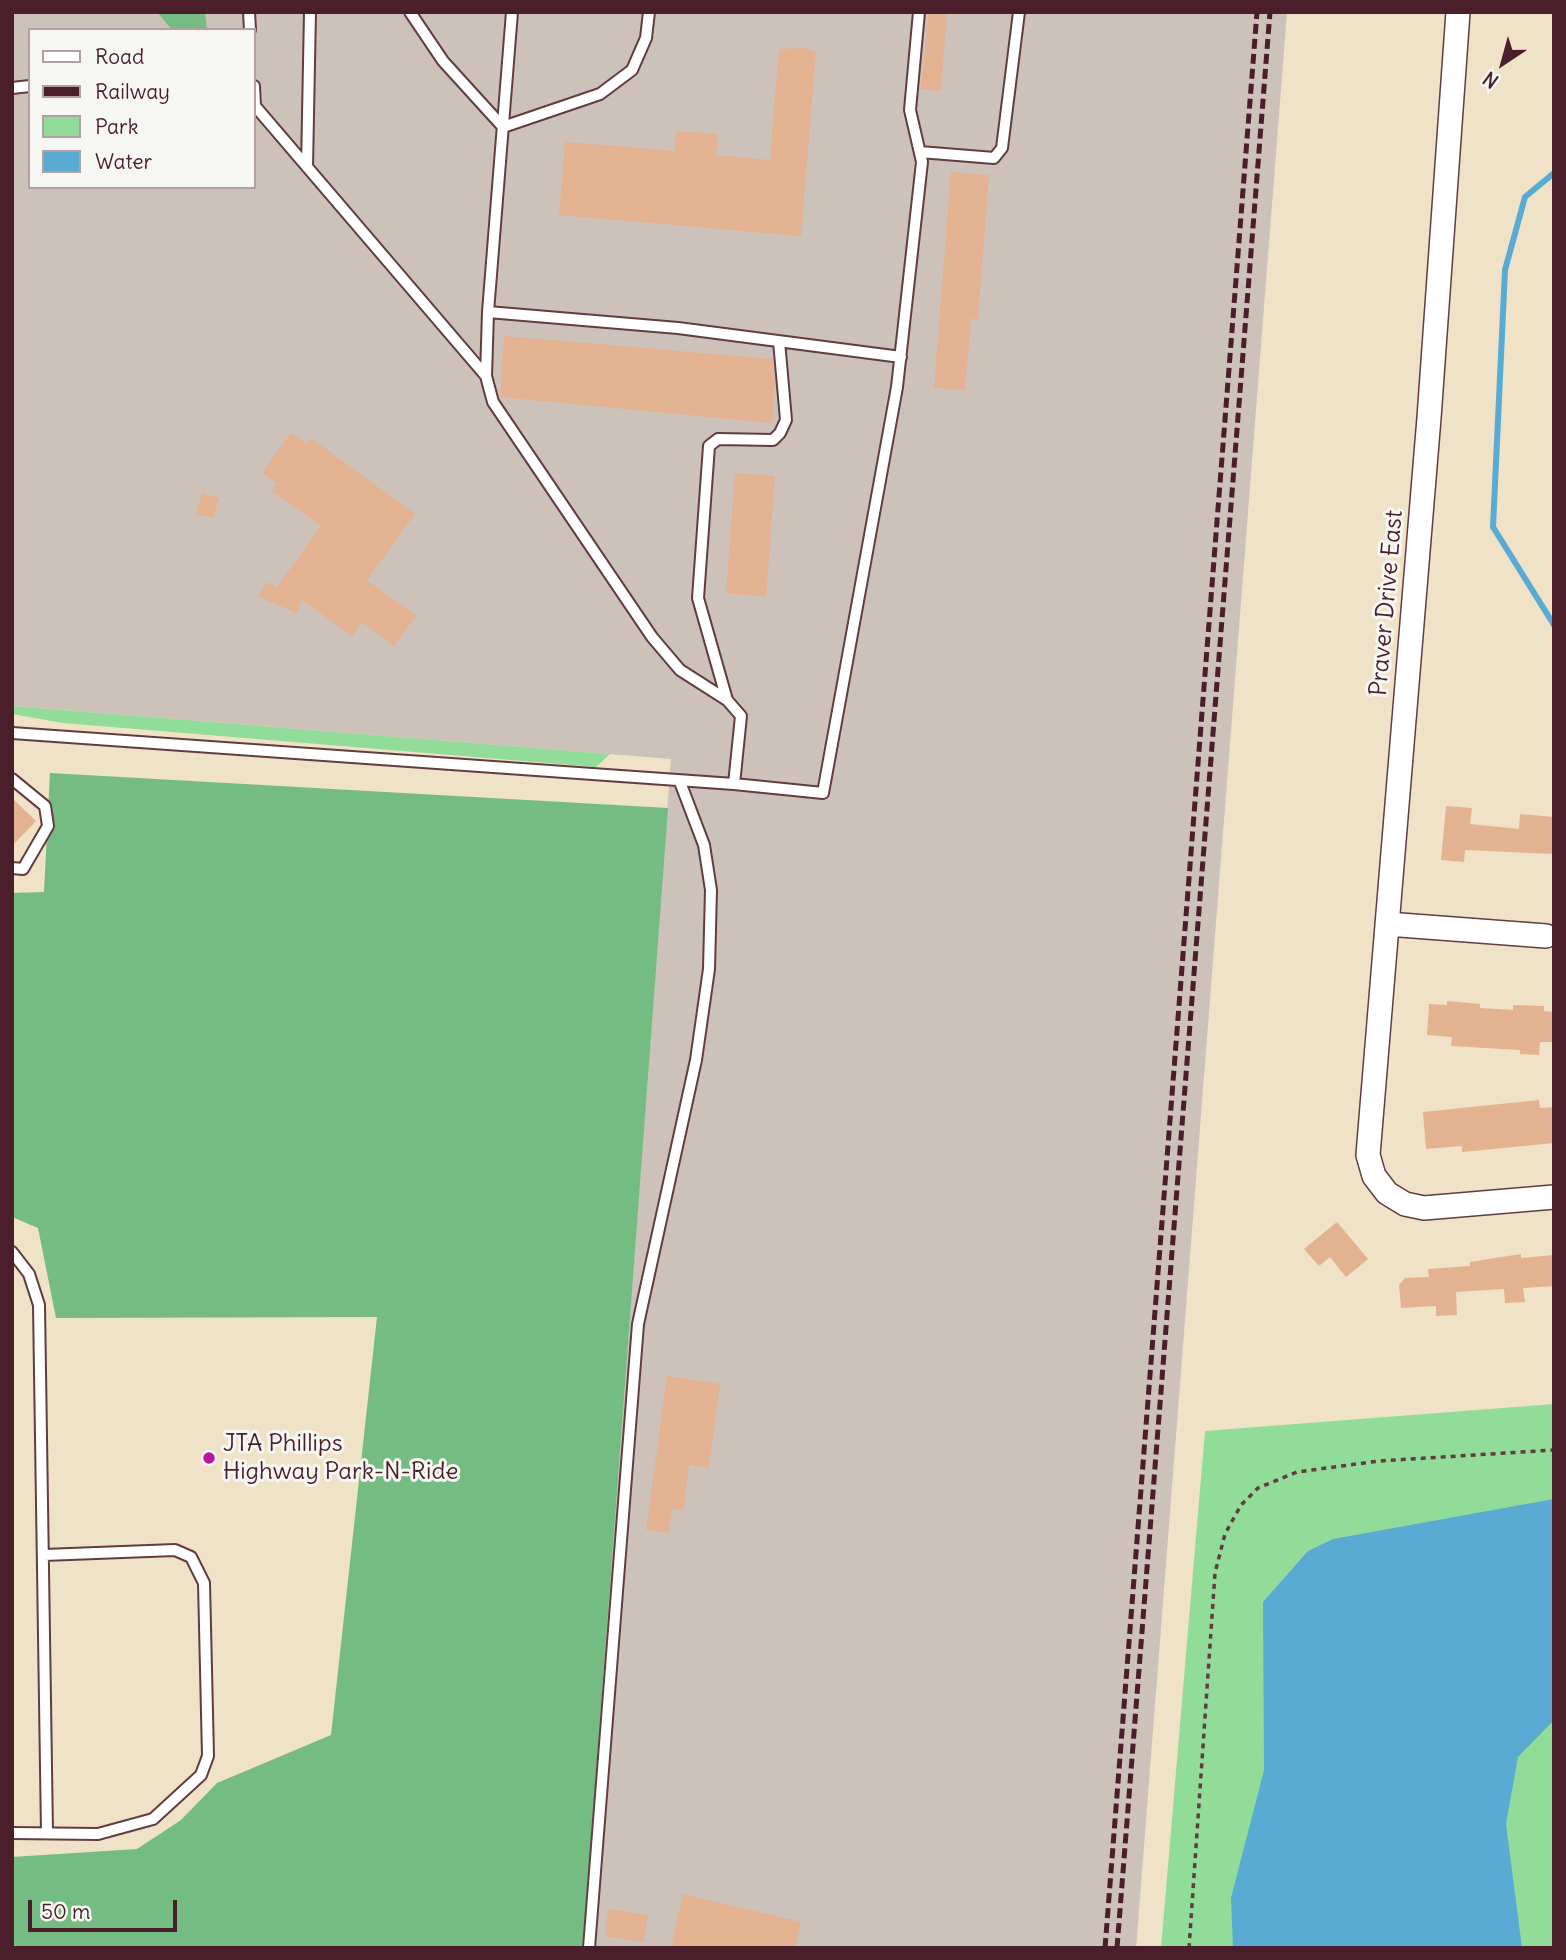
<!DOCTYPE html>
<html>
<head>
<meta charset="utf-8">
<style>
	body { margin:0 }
	#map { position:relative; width:1566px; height:1960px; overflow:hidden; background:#efe2c6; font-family:Delius,sans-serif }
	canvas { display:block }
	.frame { position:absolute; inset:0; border:14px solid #4a1f2b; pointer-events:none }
	.legend { position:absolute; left:28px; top:28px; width:228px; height:161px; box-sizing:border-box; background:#f6f6f2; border:2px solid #b1a0a2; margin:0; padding:9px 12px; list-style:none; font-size:21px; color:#4a1f2b }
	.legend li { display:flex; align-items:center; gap:14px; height:35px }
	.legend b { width:35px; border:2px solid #b1a0a2 }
	.north { position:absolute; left:1468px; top:28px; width:70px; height:70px; -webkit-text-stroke:5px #f6f6f2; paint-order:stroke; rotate:216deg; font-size:19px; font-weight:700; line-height:28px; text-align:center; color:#4a1f2b }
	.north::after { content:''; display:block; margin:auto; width:24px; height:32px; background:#4a1f2b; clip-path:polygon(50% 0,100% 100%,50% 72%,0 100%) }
	.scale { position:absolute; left:28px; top:1900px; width:149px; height:32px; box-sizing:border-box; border:4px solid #4a1f2b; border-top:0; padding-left:9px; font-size:21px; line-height:24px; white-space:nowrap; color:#4a1f2b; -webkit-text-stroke:5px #f6f6f2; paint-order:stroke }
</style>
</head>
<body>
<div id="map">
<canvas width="1566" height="1960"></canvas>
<div class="frame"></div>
<ul class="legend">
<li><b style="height:9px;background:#fff"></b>Road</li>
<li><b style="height:9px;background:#4a1f2b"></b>Railway</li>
<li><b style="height:19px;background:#91dc99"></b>Park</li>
<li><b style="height:19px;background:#59abd4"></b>Water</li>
</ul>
<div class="north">N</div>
<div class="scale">50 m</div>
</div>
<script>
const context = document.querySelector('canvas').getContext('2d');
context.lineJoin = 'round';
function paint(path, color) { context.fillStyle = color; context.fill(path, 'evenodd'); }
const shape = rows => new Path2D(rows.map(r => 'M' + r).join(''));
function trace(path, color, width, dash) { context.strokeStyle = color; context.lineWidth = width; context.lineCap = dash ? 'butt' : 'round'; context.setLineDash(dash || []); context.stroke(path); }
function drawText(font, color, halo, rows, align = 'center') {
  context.font = font + ' Delius,sans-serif'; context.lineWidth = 6; context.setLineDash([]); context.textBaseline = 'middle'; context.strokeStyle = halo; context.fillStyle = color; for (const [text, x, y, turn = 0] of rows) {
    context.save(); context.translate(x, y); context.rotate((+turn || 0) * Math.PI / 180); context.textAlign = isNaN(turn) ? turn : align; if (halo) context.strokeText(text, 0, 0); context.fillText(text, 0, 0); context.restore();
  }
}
const industrial = shape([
	[12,12,1287,12,1136,1948,583,1948,671,759,12,706],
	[30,30,254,30,254,187,30,187]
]);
const green = shape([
	[12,706,610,754,596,767,63,723,12,714],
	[1554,1404,1554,1948,1161,1948,1205,1431]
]);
const forest = shape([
	[157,12,205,12,207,30,172,30],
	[50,773,668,808,583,1948,12,1948,12,1857,137,1849,181,1820,217,1783,331,1735,377,1317,56,1318,38,1228,12,1217,12,893,44,892]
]);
const water = shape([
	[1554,1499,1554,1720,1518,1757,1506,1824,1522,1948,1233,1948,1231,1898,1264,1770,1263,1602,1308,1551,1333,1539]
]);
const stream = shape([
	[1554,173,1525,197,1505,270,1493,527,1554,625]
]);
const building = shape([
	[929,12,947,12,941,91,921,89],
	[805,48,816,52,801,236,559,215,565,142,675,151,676,131,718,134,716,155,770,160,779,49],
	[951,172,989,175,978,319,971,319,965,390,934,388],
	[504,336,773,359,775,383,772,423,500,397],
	[291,433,307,444,311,438,415,514,367,580,416,616,394,646,362,622,352,636,302,600,297,613,259,597,266,582,277,587,321,526,272,491,277,484,262,472],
	[735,473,775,476,766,597,726,593],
	[202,493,219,498,213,518,196,514],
	[12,798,36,821,12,846],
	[1446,806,1472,808,1470,824,1519,829,1520,814,1554,817,1554,854,1465,850,1464,862,1441,860],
	[1447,1001,1480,1004,1480,1008,1513,1010,1513,1005,1544,1006,1544,1011,1554,1012,1554,1042,1540,1042,1539,1055,1520,1054,1520,1050,1451,1046,1452,1037,1427,1035,1429,1004,1447,1005],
	[1539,1100,1540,1108,1554,1107,1554,1143,1462,1152,1462,1146,1426,1149,1423,1112],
	[1337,1222,1368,1259,1346,1277,1330,1257,1319,1266,1304,1249],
	[1521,1254,1521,1258,1554,1255,1554,1286,1523,1288,1525,1302,1505,1303,1504,1289,1456,1292,1457,1315,1436,1316,1436,1306,1401,1308,1399,1285,1405,1278,1429,1277,1428,1269,1470,1266,1470,1262],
	[667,1376,720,1384,709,1468,689,1465,683,1511,672,1509,669,1533,646,1530],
	[683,1894,801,1922,795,1948,671,1948],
	[608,1909,648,1915,644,1942,605,1936]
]);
const path = shape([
	[1189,1948,1215,1573,1225,1534,1241,1505,1258,1488,1297,1472,1379,1461,1554,1450]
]);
const service = shape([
	[249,12,250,30],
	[410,12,443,61,503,127],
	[254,86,255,106,486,376],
	[12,88,30,86],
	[503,127,600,94,632,70,646,38,649,12],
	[920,152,994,158,1002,148,1019,12],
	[307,167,310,12],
	[488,312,512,12],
	[727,700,698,598,709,446,718,439,773,440,780,433,786,420,779,341],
	[12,733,734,784,823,793,897,387,922,162,910,110,919,12],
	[12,779,45,806,48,826,23,869,12,868],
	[734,784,741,716,727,700,680,670,652,637,493,402,486,376,488,312,678,328,901,357],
	[12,1252,29,1274,39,1305,47,1833],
	[12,1833,98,1834,153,1819,201,1775,208,1756,204,1583,191,1557,175,1550,44,1555],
	[589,1948,638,1324,696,1060,709,969,711,890,704,845,680,782]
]);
const minor = shape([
	[1458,12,1429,418,1368,1155,1374,1176,1387,1193,1405,1204,1424,1208,1554,1197],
	[1387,924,1546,936]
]);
const rail = shape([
	[1105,1948,1257,12],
	[1117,1948,1270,12]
]);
const markers = [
	[209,1458,7,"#b5179e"]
];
const streetNames = [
	["Praver Drive East",1387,603,-85]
];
const poiNames = [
	["JTA Phillips",223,1444],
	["Highway Park-N-Ride",223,1472]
];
paint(industrial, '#ccc2b9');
paint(green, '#91dc99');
paint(forest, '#74bc81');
paint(water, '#59abd4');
trace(stream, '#59abd4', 6);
paint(building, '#e3b290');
trace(service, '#633c42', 14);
trace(minor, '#633c42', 26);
trace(path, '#633c42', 3.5, [5, 5]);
trace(service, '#fff', 10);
trace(minor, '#fff', 23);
trace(rail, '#4a1f2b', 5, [10, 5]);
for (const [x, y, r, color] of markers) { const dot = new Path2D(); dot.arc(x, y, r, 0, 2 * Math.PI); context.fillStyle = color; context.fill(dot); trace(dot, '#f6f6f2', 2.5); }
drawText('24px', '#4a1f2b', '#f6f6f2', streetNames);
drawText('24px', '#4a1f2b', '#f6f6f2', poiNames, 'left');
</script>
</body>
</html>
